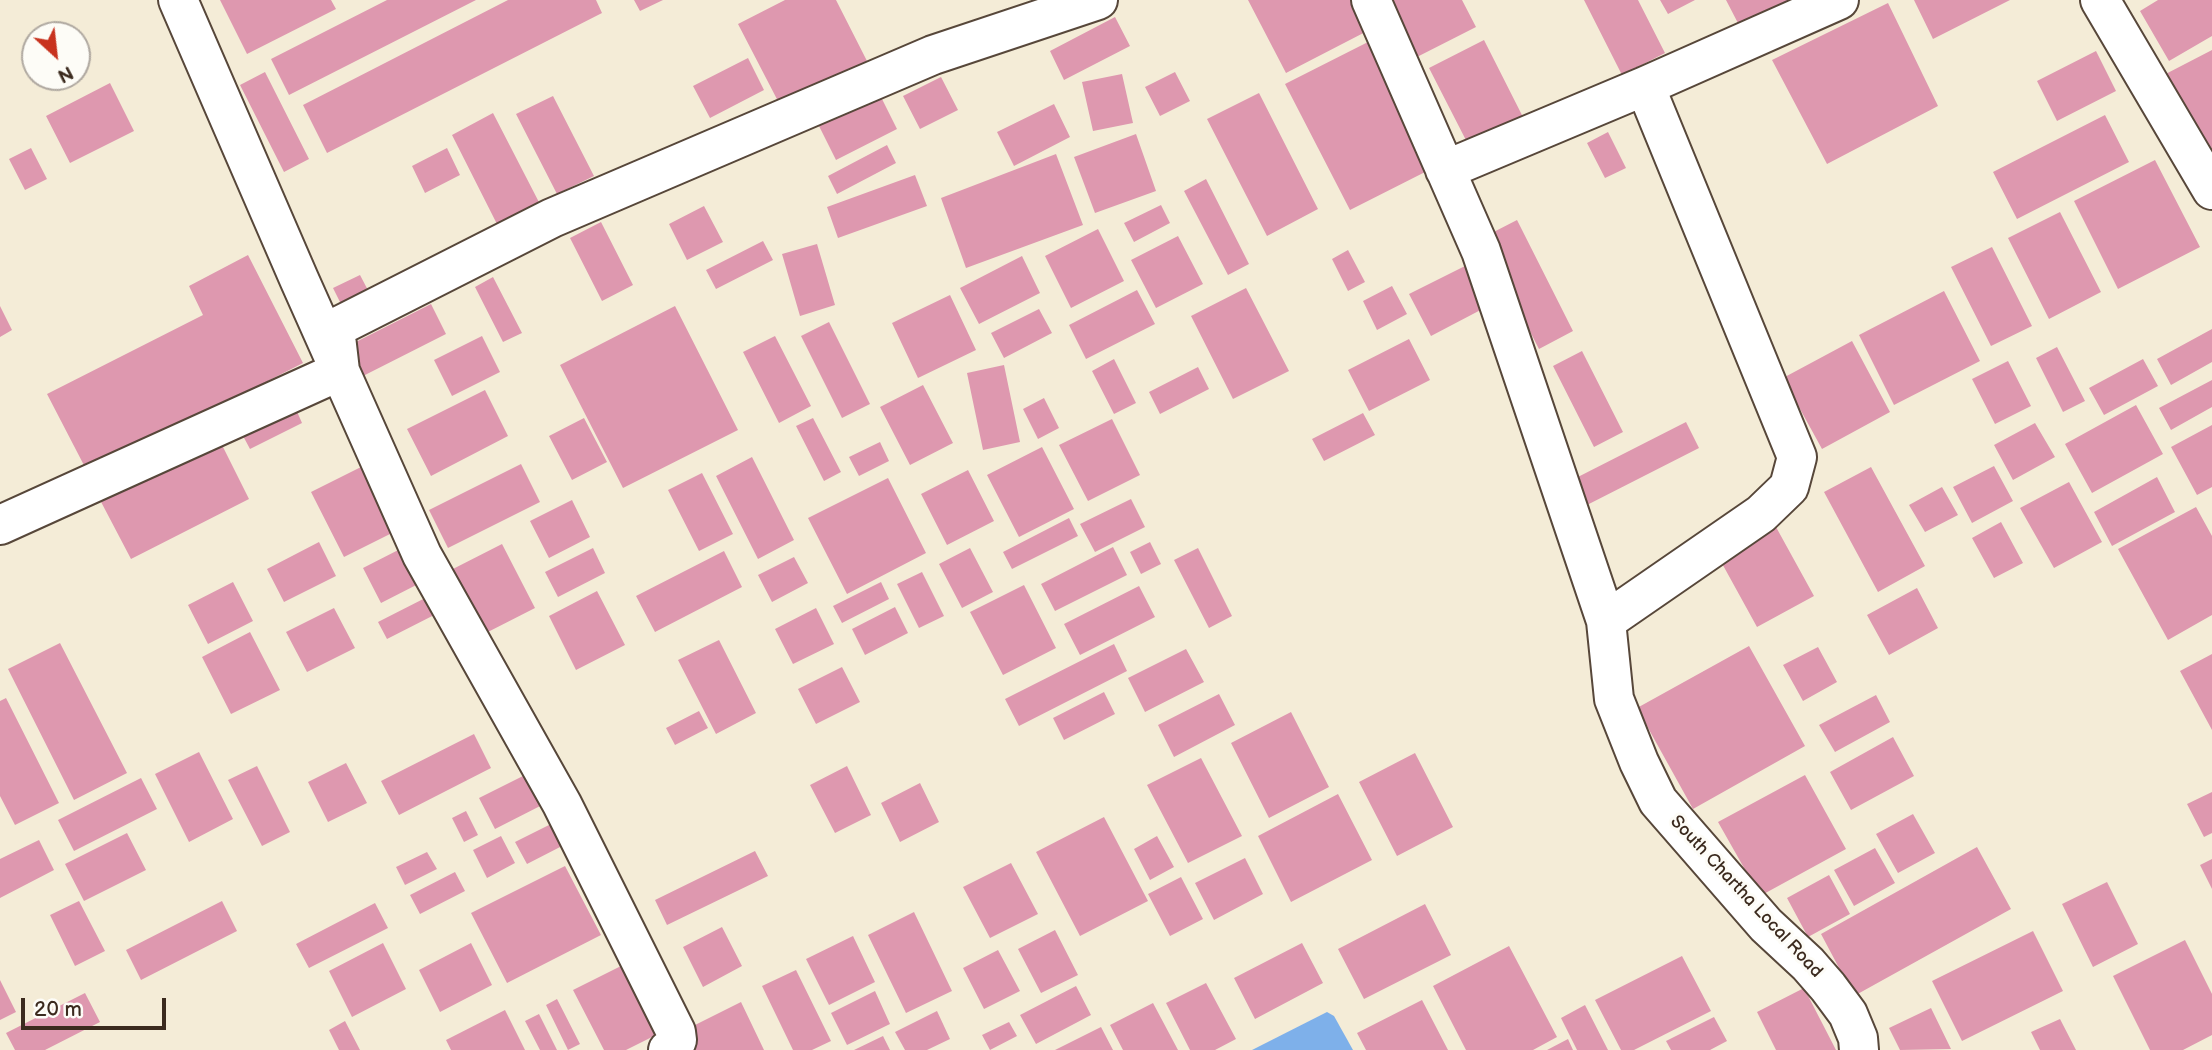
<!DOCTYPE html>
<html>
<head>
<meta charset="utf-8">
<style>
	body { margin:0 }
	#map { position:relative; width:2212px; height:1050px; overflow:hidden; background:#f4ecd7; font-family:"Balsamiq Sans",sans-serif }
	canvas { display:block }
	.north { position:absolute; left:21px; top:21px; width:70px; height:70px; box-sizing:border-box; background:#fdfcf7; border:2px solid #afa8a0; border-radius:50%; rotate:153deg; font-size:19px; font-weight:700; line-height:28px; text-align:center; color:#3b2a1e }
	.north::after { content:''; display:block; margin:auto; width:24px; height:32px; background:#c8321e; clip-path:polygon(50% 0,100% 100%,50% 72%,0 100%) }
	.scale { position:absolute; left:21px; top:998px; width:145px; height:32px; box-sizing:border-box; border:4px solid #3b2a1e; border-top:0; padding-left:9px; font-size:21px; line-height:24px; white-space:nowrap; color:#3b2a1e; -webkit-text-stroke:5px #fdfcf7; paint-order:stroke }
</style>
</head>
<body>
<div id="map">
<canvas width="2212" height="1050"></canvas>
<div class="north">N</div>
<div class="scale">20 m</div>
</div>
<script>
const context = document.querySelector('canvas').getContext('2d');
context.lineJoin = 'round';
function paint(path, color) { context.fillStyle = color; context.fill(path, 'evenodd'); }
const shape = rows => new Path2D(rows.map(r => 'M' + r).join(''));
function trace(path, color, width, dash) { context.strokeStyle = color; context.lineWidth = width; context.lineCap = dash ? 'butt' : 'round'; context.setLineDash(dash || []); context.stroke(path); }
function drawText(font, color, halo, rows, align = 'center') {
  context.font = font + ' "Balsamiq Sans",sans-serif'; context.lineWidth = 6; context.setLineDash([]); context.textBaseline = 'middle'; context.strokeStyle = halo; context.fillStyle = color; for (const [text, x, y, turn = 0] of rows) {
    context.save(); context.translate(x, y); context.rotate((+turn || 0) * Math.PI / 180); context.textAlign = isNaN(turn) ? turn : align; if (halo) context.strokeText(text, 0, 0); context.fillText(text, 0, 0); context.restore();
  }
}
const water = shape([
	[1327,1012,1334,1016,1353,1050,1252,1050]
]);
const building = shape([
	[220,0,331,0,336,9,247,54],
	[387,0,476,0,289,95,271,59],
	[508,0,596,0,602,13,327,153,303,105],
	[634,0,663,0,640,11],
	[785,0,836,0,867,61,780,105,738,24],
	[1248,0,1361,0,1375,27,1286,73],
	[1383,0,1462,0,1476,27,1413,59],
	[1584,0,1638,0,1665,53,1622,75],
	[1660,0,1695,0,1668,14],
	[1726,0,1793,0,1740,27],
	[1914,0,2010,0,1933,39],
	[2158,0,2212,0,2212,36,2169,61,2140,11],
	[1888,3,1938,106,1827,164,1772,60],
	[1115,17,1130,46,1064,80,1050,51],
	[1484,40,1526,123,1471,150,1429,68],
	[1368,42,1433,168,1350,210,1285,84],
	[2212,50,2212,166,2156,79],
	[2096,51,2116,91,2057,121,2037,81],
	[748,58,764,90,710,118,693,86],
	[265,72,309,159,284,172,240,85],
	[1175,72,1190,101,1160,116,1145,87],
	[1122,74,1133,123,1093,131,1082,82],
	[941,77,958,110,920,129,903,96],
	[110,83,134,131,70,163,46,116],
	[1259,93,1318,209,1267,236,1207,119],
	[880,95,897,129,836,160,819,126],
	[553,96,594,176,557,194,516,114],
	[1054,104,1070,137,1014,166,997,132],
	[493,113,543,210,501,232,452,135],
	[2105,115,2129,162,2017,219,1993,172],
	[1608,132,1626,168,1605,178,1587,143],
	[1136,134,1156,191,1095,213,1074,157],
	[887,145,896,163,837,194,828,176],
	[31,148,47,179,25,190,9,159],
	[447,148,460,175,425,193,412,166],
	[1056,154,1083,225,966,268,941,198],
	[2155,160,2200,247,2118,289,2074,201],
	[915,175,927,206,838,238,827,207],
	[1206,179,1249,264,1228,275,1184,191],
	[1161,205,1170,223,1134,242,1124,223],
	[704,206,723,242,687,260,669,224],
	[2060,212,2101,292,2049,319,2008,238],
	[1517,220,1573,331,1539,349,1482,238],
	[601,222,633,285,602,301,570,238],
	[1098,229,1124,281,1071,308,1045,256],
	[1178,236,1203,284,1156,308,1131,260],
	[763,241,773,260,716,289,706,270],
	[817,244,835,305,800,316,782,254],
	[1992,247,2032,326,1991,346,1951,267],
	[1348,250,1365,282,1348,291,1332,259],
	[248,255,303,363,88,473,47,394,203,315,189,286],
	[1022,256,1040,293,979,324,960,288],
	[1471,263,1492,304,1431,336,1409,294],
	[360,275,371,296,344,310,333,288],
	[493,277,522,333,503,342,475,287],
	[1392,286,1407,314,1377,330,1363,301],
	[1246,288,1289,371,1233,399,1191,316],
	[1137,290,1155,324,1086,359,1069,325],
	[1944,291,1980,361,1894,405,1859,335],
	[950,295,976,350,918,378,892,323],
	[431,304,446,334,363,376,348,346],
	[0,306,12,330,0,337],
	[675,306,738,430,623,488,560,365],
	[1039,309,1052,333,1004,358,991,333],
	[829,322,870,404,842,418,801,336],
	[2212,329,2212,362,2171,385,2157,359],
	[482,336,500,372,452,396,434,360],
	[775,336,811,406,779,423,743,352],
	[1409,339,1430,380,1369,411,1348,370],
	[1852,341,1890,412,1822,449,1783,378],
	[2057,347,2085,401,2063,412,2036,358],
	[1582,351,1623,432,1594,447,1553,366],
	[1114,359,1136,403,1114,414,1092,371],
	[2143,359,2158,386,2104,415,2089,388],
	[2008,361,2031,406,1995,424,1972,379],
	[1004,365,1020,442,983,450,967,373],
	[1198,367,1209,389,1160,414,1149,392],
	[2212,380,2212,407,2171,430,2159,408],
	[923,385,953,443,910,465,880,407],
	[485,390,508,436,431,476,407,429],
	[1044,398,1059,428,1038,439,1023,409],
	[2136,405,2163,454,2092,493,2065,444],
	[295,407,302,423,250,449,242,434],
	[1363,413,1375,435,1324,461,1312,439],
	[584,418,607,462,572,480,549,436],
	[813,418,841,472,824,481,796,426],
	[1112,419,1140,475,1088,501,1059,445],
	[1686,422,1699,448,1585,506,1572,480],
	[2035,423,2055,457,2013,480,1994,445],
	[2212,425,2212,487,2197,495,2171,447],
	[218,437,249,499,131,559,99,498],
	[880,442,889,461,859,476,849,457],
	[1042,447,1074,509,1019,537,987,475],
	[752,457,794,540,758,559,716,476],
	[521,464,540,502,448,548,429,510],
	[363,466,396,531,344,557,311,492],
	[1994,466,2013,501,1972,523,1953,487],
	[1871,467,1925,566,1878,592,1824,492],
	[968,470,994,521,947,545,921,494],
	[702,473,733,534,699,551,668,490],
	[2157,477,2175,512,2112,546,2094,512],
	[888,478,926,553,847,594,808,518],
	[2069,482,2102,542,2054,568,2020,508],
	[1942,487,1958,515,1925,532,1909,505],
	[1131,499,1145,527,1095,552,1080,524],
	[572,500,590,537,549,558,530,521],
	[2196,507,2212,536,2212,615,2168,640,2118,549],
	[1069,518,1078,536,1012,569,1003,552],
	[2001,522,2023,563,1994,578,1972,538],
	[1776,527,1814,596,1757,627,1719,558],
	[319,542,336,576,284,602,267,569],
	[1150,542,1161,564,1141,574,1130,552],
	[410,544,428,579,381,603,363,568],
	[502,544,535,608,482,635,449,571],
	[1113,547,1127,575,1055,611,1041,584],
	[593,548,605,573,558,597,545,572],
	[970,548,993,592,962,608,939,564],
	[1198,548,1232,616,1209,628,1174,560],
	[724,551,742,587,655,632,636,596],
	[794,557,808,583,772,602,758,575],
	[922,572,944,616,919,628,897,584],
	[233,582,253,621,208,644,188,605],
	[881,582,889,599,842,623,833,606],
	[1024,585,1056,648,1003,675,970,612],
	[1139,586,1155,617,1080,655,1064,624],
	[1917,588,1938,628,1889,655,1867,615],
	[597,591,625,645,576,670,549,616],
	[435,593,444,610,387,639,378,622],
	[895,607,908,633,865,655,852,629],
	[334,608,355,648,307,672,286,632],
	[816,608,834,644,793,664,775,629],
	[250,632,280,690,231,714,202,657],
	[719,640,756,713,716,734,678,660],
	[60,643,127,773,74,800,8,669],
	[1114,644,1127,671,1019,726,1005,699],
	[1749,646,1805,746,1693,809,1637,708],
	[1818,647,1837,682,1803,701,1783,665],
	[1186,649,1204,682,1145,712,1128,678],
	[2212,654,2212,730,2180,671],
	[842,667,860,702,816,724,798,689],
	[1104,692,1115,714,1064,740,1053,718],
	[1219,694,1235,725,1174,757,1158,725],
	[1876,695,1890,722,1835,752,1819,725],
	[6,698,59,803,15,825,0,796,0,701],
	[699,711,708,728,675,745,666,728],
	[1291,712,1329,787,1269,818,1231,743],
	[474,734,491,768,399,815,381,781],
	[1893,737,1914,776,1851,810,1830,772],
	[199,752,233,819,189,842,155,774],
	[1415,753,1453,827,1397,856,1359,782],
	[1201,758,1242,836,1188,863,1147,785],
	[346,763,367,803,328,822,308,782],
	[257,766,290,832,262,846,228,780],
	[847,766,871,815,835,833,810,785],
	[533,771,548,802,495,829,479,798],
	[1805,775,1846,849,1760,896,1718,822],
	[141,778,157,809,74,851,58,820],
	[920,783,939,822,900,842,881,803],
	[2212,792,2212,833,2204,837,2187,804],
	[1338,794,1372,860,1291,902,1258,836],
	[466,811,478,835,464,842,452,818],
	[1913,814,1935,853,1898,873,1876,834],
	[1104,817,1148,901,1080,936,1036,852],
	[551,824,562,846,527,864,515,842],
	[127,833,146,870,84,901,65,864],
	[501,836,515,863,487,878,473,850],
	[1157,836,1174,867,1150,880,1134,849],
	[39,840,54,870,0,898,0,859],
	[1977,847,2011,909,1854,996,1821,934],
	[1875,848,1895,883,1854,906,1834,870],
	[755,851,768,876,667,925,655,900],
	[427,852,437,869,405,885,396,867],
	[1245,858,1263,894,1214,920,1195,883],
	[2212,859,2212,889,2200,865],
	[1011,863,1038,914,990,938,963,887],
	[565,866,601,935,507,983,471,913],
	[455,872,465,891,420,914,410,895],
	[1829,875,1850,914,1808,937,1787,898],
	[1181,877,1203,919,1170,936,1148,894],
	[2107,882,2138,944,2093,967,2062,904],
	[79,901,105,951,75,966,50,915],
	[222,901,237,931,141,980,126,950],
	[375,903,388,928,309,968,296,944],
	[1425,904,1451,955,1364,999,1338,949],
	[914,912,952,991,906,1013,868,935],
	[722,927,742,966,703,987,683,947],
	[1055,930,1078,975,1041,993,1018,949],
	[2033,931,2063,991,1962,1041,1932,981],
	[853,936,875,982,829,1005,806,959],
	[2185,940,2212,994,2212,1035,2183,1050,2150,1050,2113,976],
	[383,943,406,989,352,1017,329,971],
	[471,943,492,985,440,1012,419,970],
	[1302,943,1323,983,1255,1019,1234,978],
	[1509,946,1557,1037,1533,1050,1466,1050,1433,986],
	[998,950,1020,991,984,1009,963,968],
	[1682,956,1711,1011,1634,1050,1621,1050,1595,1000],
	[625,964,660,1033,626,1050,604,1050,573,990],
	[796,970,831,1041,812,1050,793,1050,762,986],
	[0,980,16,1012,0,1020],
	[1206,983,1236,1039,1215,1050,1190,1050,1166,1003],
	[1076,986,1091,1015,1036,1044,1020,1015],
	[1804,988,1836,1050,1776,1050,1757,1012],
	[875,991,890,1024,847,1045,831,1013],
	[85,993,100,1022,45,1050,15,1050,6,1033],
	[557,999,580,1044,568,1050,546,1005],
	[1422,1000,1448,1050,1366,1050,1357,1033],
	[741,1002,764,1050,690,1050,681,1032],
	[1153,1003,1178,1050,1123,1050,1110,1025],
	[1585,1005,1608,1050,1577,1050,1561,1018],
	[1931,1008,1951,1049,1900,1050,1889,1028],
	[505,1010,525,1050,451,1050,446,1040],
	[937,1011,950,1039,927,1050,905,1050,895,1032],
	[539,1014,557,1050,540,1050,525,1021],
	[1714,1017,1727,1041,1710,1050,1671,1050,1666,1041],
	[2060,1019,2076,1050,2040,1050,2031,1032],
	[345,1021,360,1050,339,1050,329,1030],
	[1009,1022,1017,1036,990,1050,982,1035],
	[1101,1027,1113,1050,1055,1050],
	[883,1036,890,1050,854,1050],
	[1568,1039,1573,1050,1547,1050]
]);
const minor = shape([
	[178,0,299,279,422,555,562,804,676,1032,677,1040,674,1047,668,1050],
	[1371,0,1481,251,1606,621,1614,699,1639,762,1658,801,1766,925,1808,964,1828,987,1848,1014,1858,1038,1859,1050],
	[2100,0,2212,190],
	[1445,170,1645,86,1839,0],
	[0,525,340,371,335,328,552,218,933,55,1098,0],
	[1606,621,1761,514,1789,487,1797,457,1645,86]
]);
const streetNames = [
	["South Chartha Local Road",1746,897,47]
];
paint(water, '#7eb0ea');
paint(building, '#de98af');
trace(minor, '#57473a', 42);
trace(minor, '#fff', 38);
drawText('18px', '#3b2a1e', '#fdfcf7', streetNames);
</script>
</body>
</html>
